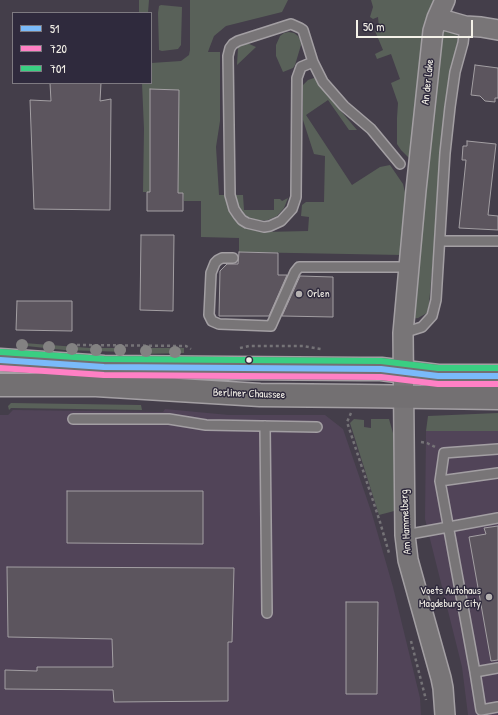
<!DOCTYPE html>
<html>
<head>
<meta charset="utf-8">
<style>
	body { margin:0 }
	#map { position:relative; width:498px; height:715px; overflow:hidden; background:#443e4a; font-family:"Patrick Hand",sans-serif }
	canvas { display:block }
	.legend { position:absolute; left:12px; top:12px; width:140px; height:72px; box-sizing:border-box; background:#2f2a3d; border:1px solid #7e7a81; margin:0; padding:5px 7px; list-style:none; font-size:12px; color:#f4f1e8 }
	.legend li { display:flex; align-items:center; gap:8px; height:20px }
	.legend b { width:20px; border:1px solid #7e7a81 }
	.scale { position:absolute; left:356px; top:20px; width:117px; height:18px; box-sizing:border-box; border:2px solid #f4f1e8; border-top:0; padding-left:5px; font-size:12px; line-height:14px; white-space:nowrap; color:#f4f1e8; -webkit-text-stroke:3px #2f2a3d; paint-order:stroke }
</style>
</head>
<body>
<div id="map">
<canvas width="498" height="715"></canvas>
<ul class="legend">
<li><b style="height:5px;background:#7abafa"></b>51</li>
<li><b style="height:5px;background:#ff80c5"></b>720</li>
<li><b style="height:5px;background:#3ace82"></b>701</li>
</ul>
<div class="scale">50 m</div>
</div>
<script>
const context = document.querySelector('canvas').getContext('2d');
context.lineJoin = 'round';
function paint(path, color) { context.fillStyle = color; context.fill(path, 'evenodd'); }
const shape = rows => new Path2D(rows.map(r => 'M' + r).join(''));
function trace(path, color, width, dash) { context.strokeStyle = color; context.lineWidth = width; context.lineCap = dash ? 'butt' : 'round'; context.setLineDash(dash || []); context.stroke(path); }
function drawText(font, color, halo, rows, align = 'center') {
  context.font = font + ' "Patrick Hand",sans-serif'; context.lineWidth = 3; context.setLineDash([]); context.textBaseline = 'middle'; context.strokeStyle = halo; context.fillStyle = color; for (const [text, x, y, turn = 0] of rows) {
    context.save(); context.translate(x, y); context.rotate((+turn || 0) * Math.PI / 180); context.textAlign = isNaN(turn) ? turn : align; if (halo) context.strokeText(text, 0, 0); context.fillText(text, 0, 0); context.restore();
  }
}
const built = shape([
	[165,409,229,415,325,415,343,429,372,514,393,587,420,698,421,715,0,715,0,415,8,415,13,410,163,412],
	[426,431,498,431,498,715,468,715,462,667,425,519]
]);
const green = shape([
	[139,0,149,0,148,13,139,13],
	[190,0,288,0,282,12,226,26,214,36,209,49,208,52,220,52,220,121,216,147,219,195,226,195,227,204,234,217,239,222,249,228,257,230,264,232,308,231,309,217,301,216,302,205,306,202,324,202,325,156,314,154,303,120,303,85,308,80,314,78,317,79,334,103,357,130,349,130,328,100,306,115,352,185,380,167,390,165,403,184,406,196,402,255,239,252,239,238,201,237,201,201,184,201,183,193,178,193,178,90,150,90,150,192,143,192,144,129,142,83,151,83,151,63,181,61,189,55,190,50],
	[371,0,438,0,414,155,409,158,401,150,397,144,397,118,398,103,391,83,400,79,391,54,377,59,375,54,383,50,375,31,379,28,378,17,373,19,370,17,373,7],
	[161,5,182,7,181,45,178,49,162,51,159,50,158,13,159,6],
	[445,30,456,32,458,37,450,86,438,182,434,248,429,304,427,313,418,318,411,319,439,36],
	[289,32,294,33,298,36,300,40,301,45,295,65,293,68,283,72,276,56,276,45,280,36,284,33],
	[247,43,256,47,237,65,238,48,241,45],
	[235,195,243,195,244,210,274,210,274,199,280,199,282,201,288,198,284,208,277,216,268,220,257,221,248,217,240,210,236,201],
	[24,343,90,348,126,348,126,352,64,350,17,345],
	[141,348,184,348,184,353,141,354],
	[11,403,141,405,142,410,11,408,9,410,8,406],
	[498,413,498,431,426,431,428,416],
	[354,419,364,420,364,427,371,428,371,419,389,419,395,440,398,510,379,515,350,423]
]);
const building = shape([
	[475,65,498,68,498,98,495,98,495,102,485,101,480,96,471,95,475,65],
	[50,83,101,83,100,101,111,99,110,210,34,209,30,100,51,101,50,83],
	[150,89,179,90,178,193,183,193,183,211,147,211,147,192,150,192,150,89],
	[467,141,496,144,488,215,498,216,498,230,459,228,466,160,462,160,463,146,467,146,467,141],
	[141,235,174,235,173,311,140,310,141,235],
	[239,252,278,253,278,275,287,275,269,316,219,316,220,271,227,264,238,264,239,252],
	[300,276,333,277,333,317,282,316,300,276],
	[17,301,72,301,72,331,16,330,17,301],
	[67,491,203,491,203,544,67,543,67,491],
	[498,526,498,660,491,661,469,537,486,534,484,528,498,526],
	[7,567,234,568,232,642,228,642,228,701,114,702,113,690,5,689,5,670,37,671,37,667,113,667,112,639,8,637,7,567],
	[346,602,378,602,377,694,346,694,346,602]
]);
const path = shape([
	[77,345,186,346,191,349],
	[240,348,249,346,303,346,321,349],
	[351,413,347,422,380,522,389,553],
	[421,442,427,443,435,447],
	[411,641,426,700]
]);
const lane = shape([
	[313,62,301,67,297,78,296,197,292,209,281,221,270,226,264,227,247,223,242,220,238,215,234,209,230,195,228,56,230,48,233,44,238,41,291,24,300,28,303,30,313,62,323,82,344,106,371,129,400,164],
	[440,241,498,241],
	[233,258,222,258,218,260,215,263,211,273,209,315,212,321,219,324,271,326,295,272,299,267,409,267],
	[403,333,422,327,432,316,436,300,445,153,450,107,455,72,463,43,465,26],
	[73,419,169,419,206,425,317,427],
	[265,426,267,613],
	[498,449,444,453,440,481,475,672,498,668],
	[440,481,498,473],
	[405,535,498,518],
	[475,672,481,710,498,707]
]);
const street = shape([
	[445,0,437,18,433,31,416,190,403,333,405,535,408,560,413,578,441,678,443,688,445,715],
	[437,18,465,26,481,27,498,30]
]);
const primary = shape([
	[0,360,104,367,361,369,381,369,438,376,498,376],
	[0,385,96,385,260,395,360,396,498,398]
]);
const bus1 = shape([
	[0,360,104,367,381,369,438,376,498,376]
]);
const bus2 = shape([
	[0,368,104,375,381,377,438,384,498,384]
]);
const bus3 = shape([
	[1,352,104,359,381,361,438,368,498,368]
]);
const trees = [
	[22,345],
	[49,347],
	[72,349],
	[96,350],
	[120,350],
	[146,351],
	[175,352]
];
const markers = [
	[299,294,4,"#b6b2b1"],
	[249,360,3.5,"#f4f1e8"],
	[489,597,4,"#b6b2b1"]
];
const streetNames = [
	["An der Lake",428,82,-84],
	["Berliner Chaussee",249,394,2],
	["Am Hammelberg",406,522,-93]
];
const poiNames = [
	["Orlen",307,294],
	["Voets Autohaus",481,591,"right"],
	["Magdeburg City",481,604,"right"]
];
paint(built, '#514458');
paint(green, '#596159');
paint(building, '#5c555e');
trace(building, '#a39fa3', 1);
trace(lane, '#a39fa3', 12);
trace(street, '#a39fa3', 22);
trace(primary, '#a39fa3', 25);
trace(path, '#757377', 2.5, [3, 3]);
trace(lane, '#787577', 9);
trace(street, '#787577', 19);
trace(primary, '#737072', 22);
trace(bus1, '#7abafa', 6);
trace(bus2, '#ff80c5', 6);
trace(bus3, '#3ace82', 6);
context.fillStyle = '#838282';
for (const [x, y] of trees) { context.beginPath(); context.arc(x, y, 6, 0, 2 * Math.PI); context.fill(); }
for (const [x, y, r, color] of markers) { const dot = new Path2D(); dot.arc(x, y, r, 0, 2 * Math.PI); context.fillStyle = color; context.fill(dot); trace(dot, '#2f2a3d', 1.5); }
drawText('11px', '#f4f1e8', '#2f2a3d', streetNames);
drawText('11px', '#f4f1e8', '#2f2a3d', poiNames, 'left');
</script>
</body>
</html>
